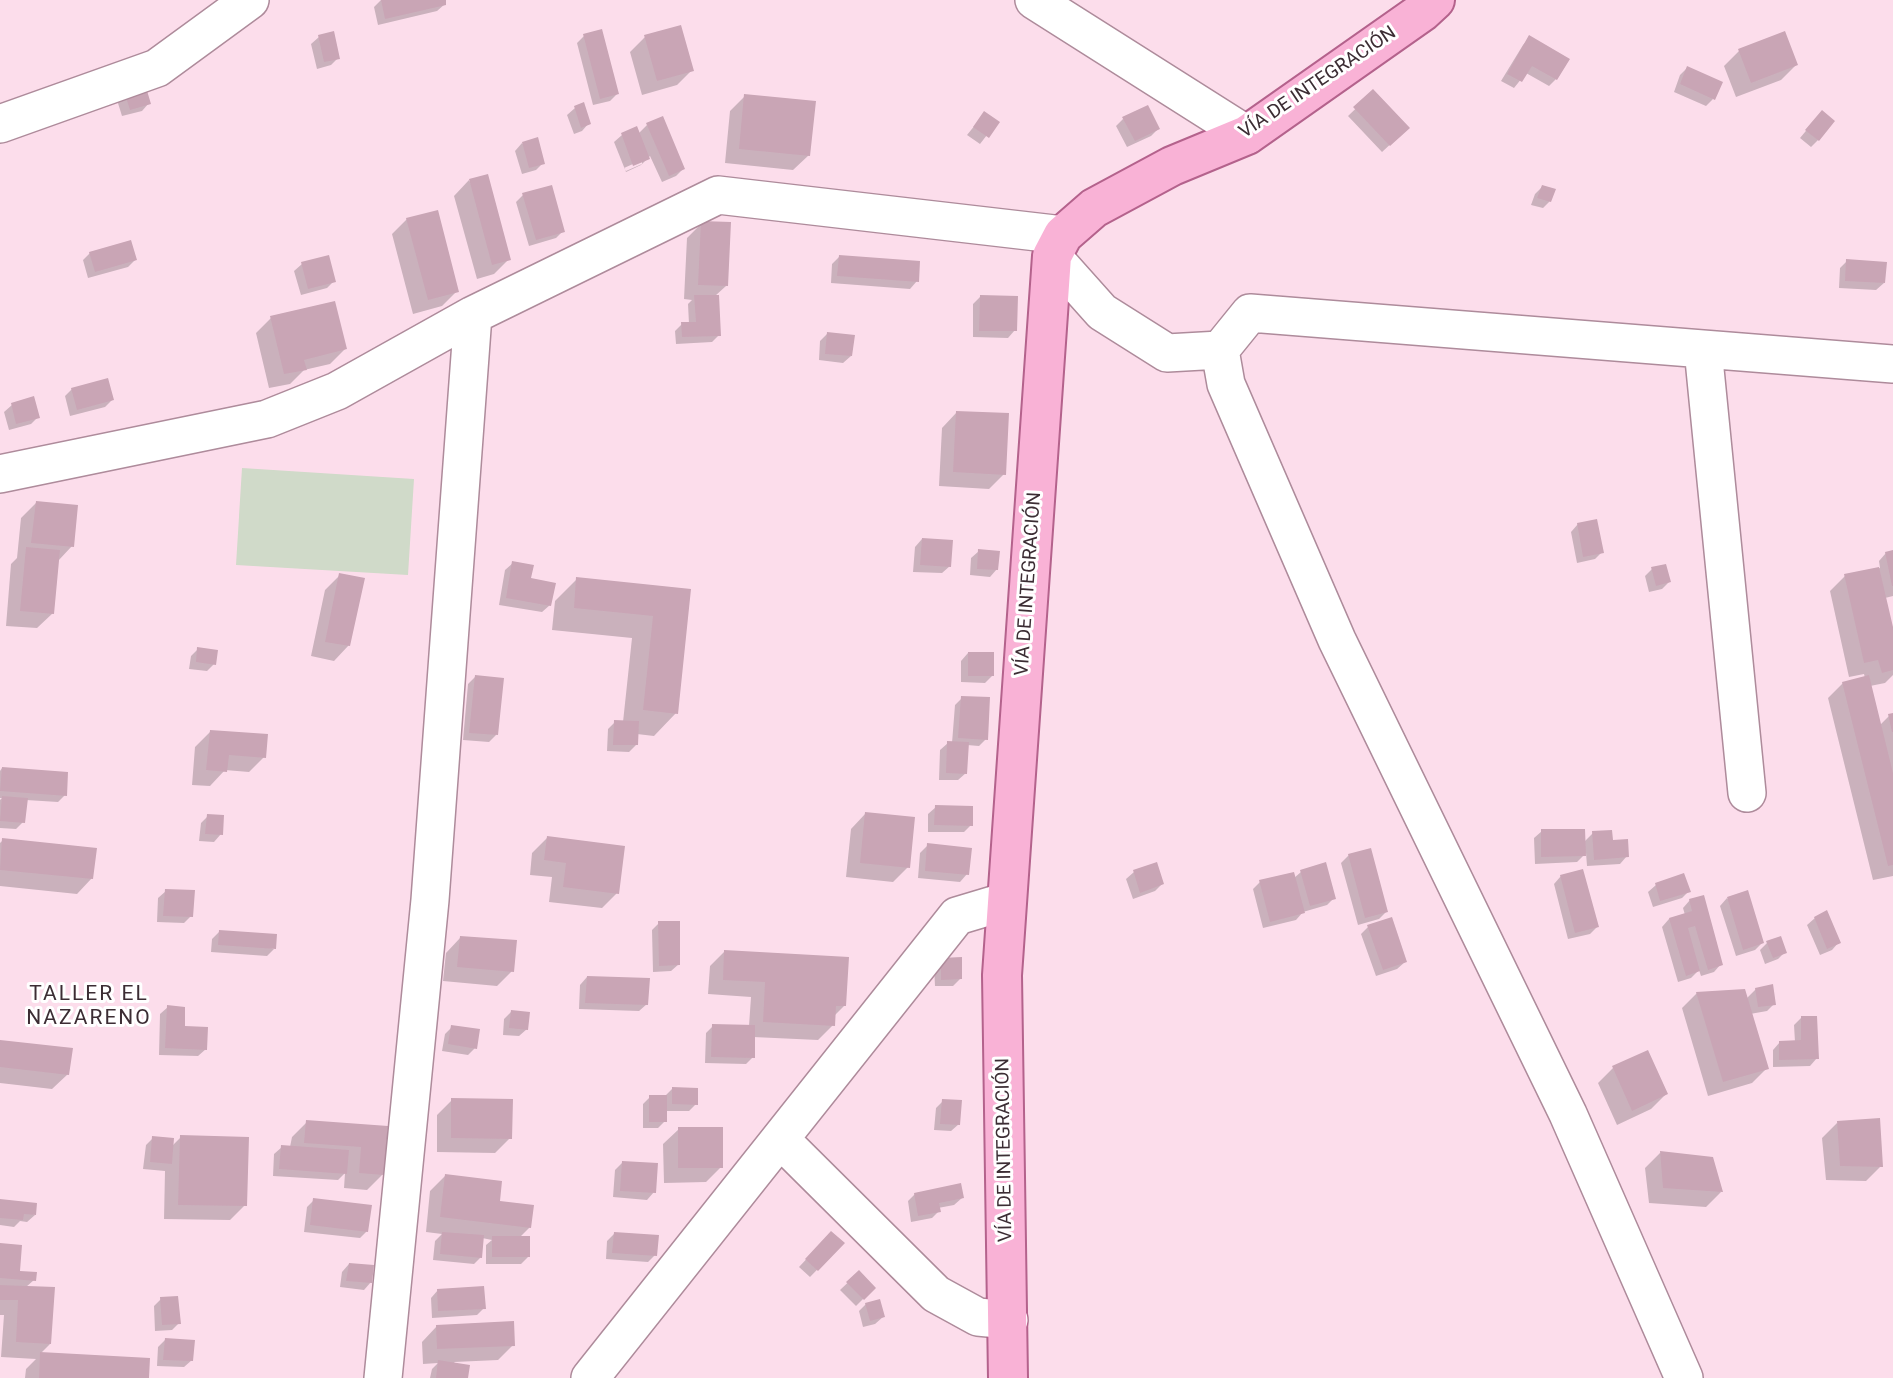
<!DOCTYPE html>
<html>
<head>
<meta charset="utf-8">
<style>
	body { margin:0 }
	canvas { display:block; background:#fcddeb }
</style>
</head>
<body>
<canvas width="1893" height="1378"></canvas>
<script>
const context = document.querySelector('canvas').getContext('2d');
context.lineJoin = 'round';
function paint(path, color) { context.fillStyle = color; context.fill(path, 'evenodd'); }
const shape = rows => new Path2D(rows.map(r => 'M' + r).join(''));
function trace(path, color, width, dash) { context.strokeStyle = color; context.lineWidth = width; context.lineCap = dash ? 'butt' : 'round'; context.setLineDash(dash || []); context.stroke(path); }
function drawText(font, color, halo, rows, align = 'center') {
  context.font = font + ' Roboto,sans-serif'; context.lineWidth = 6; context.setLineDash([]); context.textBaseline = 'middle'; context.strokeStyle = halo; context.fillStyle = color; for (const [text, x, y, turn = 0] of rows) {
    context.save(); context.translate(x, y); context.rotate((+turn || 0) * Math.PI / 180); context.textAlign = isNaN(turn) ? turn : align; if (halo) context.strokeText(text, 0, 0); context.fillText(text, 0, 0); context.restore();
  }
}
const green = shape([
	[242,468,414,479,408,575,236,565]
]);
const shadow = shape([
	[381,0,444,0,445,4,437,11,378,25,374,7],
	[584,36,617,94,610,101,593,105,577,43],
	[319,37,338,58,331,65,317,69,311,44],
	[645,37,692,70,677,85,642,95,630,52],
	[1530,37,1556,79,1549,86,1526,73,1514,88,1501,81,1523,45],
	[1739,51,1796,65,1781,80,1736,97,1724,66],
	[1687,68,1713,99,1706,106,1674,92,1680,75],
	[1373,92,1408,128,1382,152,1348,116],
	[125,93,149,103,142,111,122,116,117,100],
	[745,96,809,155,793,170,725,163,730,111],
	[575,108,589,123,582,131,574,134,567,115],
	[984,114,997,122,980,144,967,135],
	[1123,119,1158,129,1151,136,1127,147,1116,126],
	[1815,120,1818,140,1811,147,1800,138],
	[647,125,683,169,676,176,662,182,650,156,641,165,626,172,614,142,622,135,636,129,638,134],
	[642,160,642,164,626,171,624,168],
	[522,143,543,163,536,170,522,174,515,151],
	[469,180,509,259,494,274,477,279,454,196],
	[1542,187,1550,201,1543,208,1531,205,1535,194],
	[523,195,563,231,556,238,529,246,516,202],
	[407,219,457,291,442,306,413,314,392,234],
	[702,223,726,286,715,296,719,335,712,342,676,344,675,331,682,324,689,324,688,304,692,300,684,299,687,238],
	[90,253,135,260,128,267,88,278,83,260],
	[839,257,917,281,910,289,831,283,832,264],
	[1847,261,1884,283,1876,290,1839,288,1840,268],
	[302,264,334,281,327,288,301,295,294,271],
	[980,297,1015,330,1008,338,973,337,973,304],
	[271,318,345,349,330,364,304,370,290,384,269,388,256,333],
	[827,334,851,356,843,363,819,360,820,341],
	[72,389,112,400,105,407,70,416,65,396],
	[12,405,38,417,31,424,9,430,4,412],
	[957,412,1004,474,989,489,939,486,942,428],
	[36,503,72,546,58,561,53,613,37,628,6,626,11,564,17,558,21,518],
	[1578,524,1602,552,1595,559,1577,563,1571,532],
	[922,539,950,566,942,573,913,572,915,547],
	[979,551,997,569,990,577,970,575,971,558],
	[1893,552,1893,596,1885,598,1893,635,1893,675,1885,683,1870,686,1880,725,1889,716,1893,715,1893,876,1873,880,1828,698,1843,683,1865,678,1864,674,1849,677,1830,591,1845,576,1880,568,1879,561,1886,553],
	[513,563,529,579,550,605,542,612,499,605,505,570],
	[1652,569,1669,582,1662,589,1649,592,1645,576],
	[340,575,349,645,334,661,311,656,325,590],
	[577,579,689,590,676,713,654,736,637,734,636,745,629,752,607,751,608,729,615,722,623,722,632,638,552,630,555,601],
	[198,649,214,664,207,671,189,669,191,656],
	[968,653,993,675,985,683,961,682,961,661],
	[475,677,496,735,489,742,463,740,468,684],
	[962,698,986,739,979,746,967,745,966,773,958,780,939,780,940,750,948,743,952,743,955,705],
	[210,732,264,757,249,772,225,770,210,786,192,785,195,747],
	[2,768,65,795,58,802,26,800,23,822,16,829,0,828,0,800,2,798,0,798,0,771],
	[936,807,971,825,964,832,928,832,928,814],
	[866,813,908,867,893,882,846,877,851,829],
	[208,816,221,834,214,842,199,841,201,823],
	[1542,831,1584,842,1593,833,1611,842,1627,856,1620,864,1587,866,1586,853,1577,862,1535,864,1534,838],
	[547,838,617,893,602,908,549,902,552,877,530,875,532,853],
	[3,840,92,878,77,894,0,886,0,843],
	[928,845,967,874,960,882,918,878,920,853],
	[1349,855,1386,912,1379,919,1358,925,1341,863],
	[1134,872,1162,884,1155,891,1133,899,1126,879],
	[1301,872,1334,898,1327,905,1303,912,1296,920,1263,928,1253,889,1260,882,1294,878],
	[1561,876,1597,927,1590,934,1568,939,1554,884],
	[1656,885,1689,891,1682,898,1653,907,1648,892],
	[166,891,191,916,184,923,157,922,158,898],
	[1727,898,1762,943,1755,950,1736,956,1720,906],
	[1690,900,1721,964,1714,972,1701,976,1699,970,1691,978,1678,982,1662,927,1669,919,1685,915,1683,908],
	[1815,918,1839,942,1832,950,1820,955,1807,925],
	[659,923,679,964,671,971,653,972,652,930],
	[1368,927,1405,962,1397,969,1376,976,1361,934],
	[219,932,274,949,267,956,211,952,212,939],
	[461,937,512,971,497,986,443,981,446,953],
	[1767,943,1785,952,1778,959,1765,964,1760,950],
	[725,951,844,1006,834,1016,833,1025,818,1040,753,1037,753,1057,746,1064,705,1063,706,1033,713,1026,749,1026,751,997,708,994,710,966],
	[941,959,960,979,953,986,935,986,934,966],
	[587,977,647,1004,639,1011,579,1009,580,985],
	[1756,989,1774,1004,1767,1011,1750,1014,1767,1068,1752,1083,1708,1096,1682,1008,1697,993,1746,999],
	[168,1007,183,1028,206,1049,198,1056,159,1055,160,1014],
	[511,1012,527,1029,519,1036,503,1035,504,1019],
	[1801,1018,1817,1058,1810,1066,1773,1067,1773,1050,1780,1042,1795,1042,1794,1025],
	[452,1027,475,1048,468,1055,442,1051,445,1034],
	[0,1041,68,1074,52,1089,0,1083],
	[1647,1053,1666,1094,1651,1109,1617,1125,1598,1083,1613,1068],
	[672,1089,696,1104,689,1111,665,1111,665,1121,658,1128,643,1128,643,1104,650,1097,665,1096],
	[452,1100,510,1138,495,1153,437,1152,437,1115],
	[943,1101,959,1124,951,1131,934,1130,936,1108],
	[307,1122,386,1127,382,1175,367,1190,344,1188,345,1173,338,1180,273,1176,274,1154,282,1147,290,1147,292,1137],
	[1837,1123,1881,1166,1866,1181,1826,1180,1822,1138],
	[679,1129,721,1167,706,1182,664,1183,663,1144],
	[181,1137,245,1205,230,1220,164,1219,165,1171,143,1169,146,1145,153,1138,172,1146],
	[1660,1153,1721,1192,1706,1207,1649,1203,1645,1168],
	[623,1162,654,1192,647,1200,613,1197,615,1170],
	[445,1176,498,1203,530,1227,519,1238,528,1257,521,1264,486,1264,486,1245,492,1240,482,1238,481,1257,474,1264,433,1260,435,1241,442,1234,426,1232,430,1191],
	[915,1194,962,1198,954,1205,938,1208,939,1211,932,1218,911,1222,908,1201],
	[314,1200,367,1231,360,1238,304,1232,307,1207],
	[0,1201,35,1215,27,1222,20,1221,14,1227,0,1225],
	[831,1233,842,1244,810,1277,799,1267],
	[614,1234,655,1255,648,1262,606,1259,607,1241],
	[0,1245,18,1272,34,1280,26,1287,50,1344,40,1354,148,1360,147,1378,25,1378,26,1369,36,1359,1,1357,4,1315,0,1315],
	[349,1264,371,1282,364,1290,340,1287,342,1272],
	[859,1272,874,1288,856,1306,840,1290],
	[438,1290,484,1308,477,1315,432,1318,431,1298],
	[161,1299,179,1323,172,1330,155,1331,154,1306],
	[866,1304,883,1317,875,1324,863,1327,859,1311],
	[437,1326,513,1345,498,1360,454,1362,466,1378,430,1378,432,1369,438,1363,423,1364,422,1342],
	[165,1340,192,1360,184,1367,157,1366,158,1347]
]);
const building = shape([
	[381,0,446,0,446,5,385,19],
	[681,25,694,71,657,81,644,35],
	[602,29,619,94,600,99,583,34],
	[334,31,340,59,324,62,318,35],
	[1785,31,1798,65,1751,83,1738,49],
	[1529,35,1570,59,1557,80,1532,66,1522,82,1507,74],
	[1687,66,1723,82,1715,100,1680,84],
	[145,84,151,104,130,110,124,91],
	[1373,89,1410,128,1390,146,1353,107],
	[744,94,816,101,810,156,739,149],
	[584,102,591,124,581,128,574,106],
	[1148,105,1160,129,1135,141,1122,117],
	[1822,110,1835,121,1819,141,1805,130],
	[984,111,1000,122,989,138,973,127],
	[663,116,685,169,669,176,646,123],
	[637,126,650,159,633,166,621,133],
	[538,137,545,164,529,168,522,142],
	[488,174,511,260,492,265,469,179],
	[552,185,565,232,536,240,522,193],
	[1542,185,1556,189,1551,202,1537,198],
	[438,210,459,292,428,300,406,218],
	[701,221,731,222,728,286,698,285],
	[131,240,137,260,95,272,89,252],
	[329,255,336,282,308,289,301,262],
	[839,255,920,261,919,282,837,276],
	[1846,259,1887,262,1885,283,1845,281],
	[694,295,719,295,721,336,682,337,681,322,696,322],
	[980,295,1018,296,1017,331,979,331],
	[335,301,347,349,304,360,307,370,284,374,270,316],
	[827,332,855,335,852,356,825,354],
	[108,378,114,400,77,410,71,388],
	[34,396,40,418,16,424,11,403],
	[956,411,1009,413,1006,475,953,472],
	[36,501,78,505,74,547,31,543],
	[1597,519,1604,553,1583,557,1577,523],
	[922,538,953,540,951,567,920,565],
	[26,547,60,550,54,614,20,611],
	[978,549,1000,551,998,570,977,569],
	[1893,550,1893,586,1892,586,1885,552],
	[512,561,534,565,531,578,556,583,551,606,506,598],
	[1666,564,1671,582,1656,586,1651,567],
	[1879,567,1893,627,1893,670,1882,673,1878,660,1864,663,1844,574],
	[339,573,365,578,350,646,325,642],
	[576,577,691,589,678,714,643,710,653,616,574,608],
	[197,647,218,650,216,665,196,662],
	[968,652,994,652,994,676,968,676],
	[475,675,504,678,498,735,469,733],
	[1869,675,1893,773,1893,865,1888,866,1842,682],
	[961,696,990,697,988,740,958,738],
	[1893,713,1893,732,1892,732,1888,714],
	[614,720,639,721,638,745,613,745],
	[210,730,268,734,266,758,229,755,227,772,206,770],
	[947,741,969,742,967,774,946,773],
	[2,767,68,772,67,796,0,791],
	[2,796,28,798,25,823,0,821],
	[935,805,973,806,973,826,934,825],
	[865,812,915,817,910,868,860,863],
	[207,814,224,815,223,835,205,834],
	[1541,829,1585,829,1586,856,1541,857],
	[1612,830,1613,840,1628,839,1629,857,1594,860,1592,831],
	[547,836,625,846,619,894,563,887,566,863,544,860],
	[2,838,97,848,93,879,0,870],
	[927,843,972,848,969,875,925,871],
	[1371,848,1388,912,1365,918,1348,854],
	[1157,862,1164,884,1140,893,1133,870],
	[1326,862,1336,899,1310,906,1300,870],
	[1583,869,1599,927,1575,933,1560,875],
	[1294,872,1305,913,1270,922,1259,880],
	[1684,873,1691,892,1660,901,1655,883],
	[165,889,195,890,193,917,163,916],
	[1748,890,1764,943,1743,950,1727,897],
	[1704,895,1723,965,1708,970,1695,926,1688,928,1700,971,1686,976,1669,918,1692,911,1689,899],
	[1827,910,1841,943,1827,949,1814,917],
	[1392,917,1407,962,1383,970,1367,925],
	[658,921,680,921,680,965,659,966],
	[219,930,277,934,276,949,218,945],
	[460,936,517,940,514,972,457,967],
	[1781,936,1787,953,1773,958,1766,941],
	[724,950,849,957,846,1006,836,1006,835,1026,763,1022,765,982,723,980],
	[962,957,962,979,941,980,941,958],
	[587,976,650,978,648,1005,585,1003],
	[1773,984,1776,1005,1758,1007,1755,988],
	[1745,989,1769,1069,1723,1082,1696,992],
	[167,1005,185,1007,185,1026,208,1027,207,1050,165,1048],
	[511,1010,530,1012,528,1030,509,1028],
	[1801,1016,1817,1016,1819,1059,1779,1060,1779,1041,1801,1040],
	[712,1024,755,1025,755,1058,711,1057],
	[451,1025,480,1029,477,1049,448,1044],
	[0,1040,73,1048,69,1075,0,1067],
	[1648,1050,1668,1094,1632,1111,1612,1066],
	[672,1087,698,1088,698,1105,672,1104],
	[649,1095,667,1095,667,1122,649,1122],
	[451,1098,513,1099,512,1139,451,1138],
	[942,1099,962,1100,960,1125,940,1124],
	[1880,1118,1883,1167,1840,1166,1837,1121],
	[306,1120,388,1126,384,1175,359,1173,361,1147,304,1143],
	[678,1127,723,1127,723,1168,678,1168],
	[180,1135,249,1137,247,1206,178,1205],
	[152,1136,174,1138,172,1164,150,1162],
	[281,1145,349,1150,347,1174,279,1169],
	[1660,1151,1713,1157,1723,1192,1663,1188],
	[622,1161,658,1163,656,1193,620,1191],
	[445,1174,502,1181,500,1201,534,1205,531,1228,440,1217],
	[961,1183,964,1198,939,1203,941,1212,918,1216,914,1193],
	[313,1198,372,1205,368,1232,310,1225],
	[0,1199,37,1203,36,1215,24,1214,23,1220,0,1218],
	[831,1231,845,1243,818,1271,805,1259],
	[442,1232,484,1235,482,1258,440,1254],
	[614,1232,659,1235,657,1256,612,1253],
	[492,1236,530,1236,530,1257,492,1257],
	[0,1243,22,1245,20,1271,37,1272,36,1281,0,1278],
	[349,1263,374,1265,372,1283,346,1281],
	[859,1270,876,1288,864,1300,846,1282],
	[0,1285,55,1287,51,1344,16,1342,18,1300,0,1300],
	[484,1286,486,1309,438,1311,437,1289],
	[178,1296,181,1324,162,1325,160,1297],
	[880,1299,885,1317,870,1321,865,1303],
	[514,1321,515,1346,437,1349,436,1325],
	[165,1338,195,1340,193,1361,163,1360],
	[40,1352,150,1358,149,1378,39,1378],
	[438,1360,470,1365,468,1378,436,1378]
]);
const minor = shape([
	[1034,0,1247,135],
	[0,124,157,68,250,0],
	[1052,256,1102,312,1167,353,1220,350,1250,313,1893,364],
	[1703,349,1747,793],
	[1220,350,1226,384,1337,640,1568,1114,1684,1378],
	[0,474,267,419,337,391,473,315,718,195,1063,235],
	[781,1140,936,1294,978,1317,1009,1320],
	[383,1378,430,900,473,315],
	[590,1378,957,916,1007,901]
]);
const major = shape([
	[1008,1378,1002,975,1052,256,1063,235,1094,208,1172,166,1247,135,1422,12,1435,0]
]);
const streetNames = [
	["VÍA DE INTEGRACIÓN",1318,83,-34],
	["VÍA DE INTEGRACIÓN",1029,584,-86],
	["VÍA DE INTEGRACIÓN",1005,1150,-91]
];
const neighbourhoodNames = [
	["TALLER EL",89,995],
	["NAZARENO",89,1019]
];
paint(green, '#d0dac9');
paint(shadow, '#0003');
paint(building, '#c9a5b5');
trace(minor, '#ae8b9b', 40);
trace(major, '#b4628c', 42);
trace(minor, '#fff', 37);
trace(major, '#f9b2d6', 38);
drawText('19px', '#3c2d34', '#fff', streetNames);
context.letterSpacing = '2px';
drawText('21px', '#3c2d34', '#fff', neighbourhoodNames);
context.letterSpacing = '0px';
</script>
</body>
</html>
